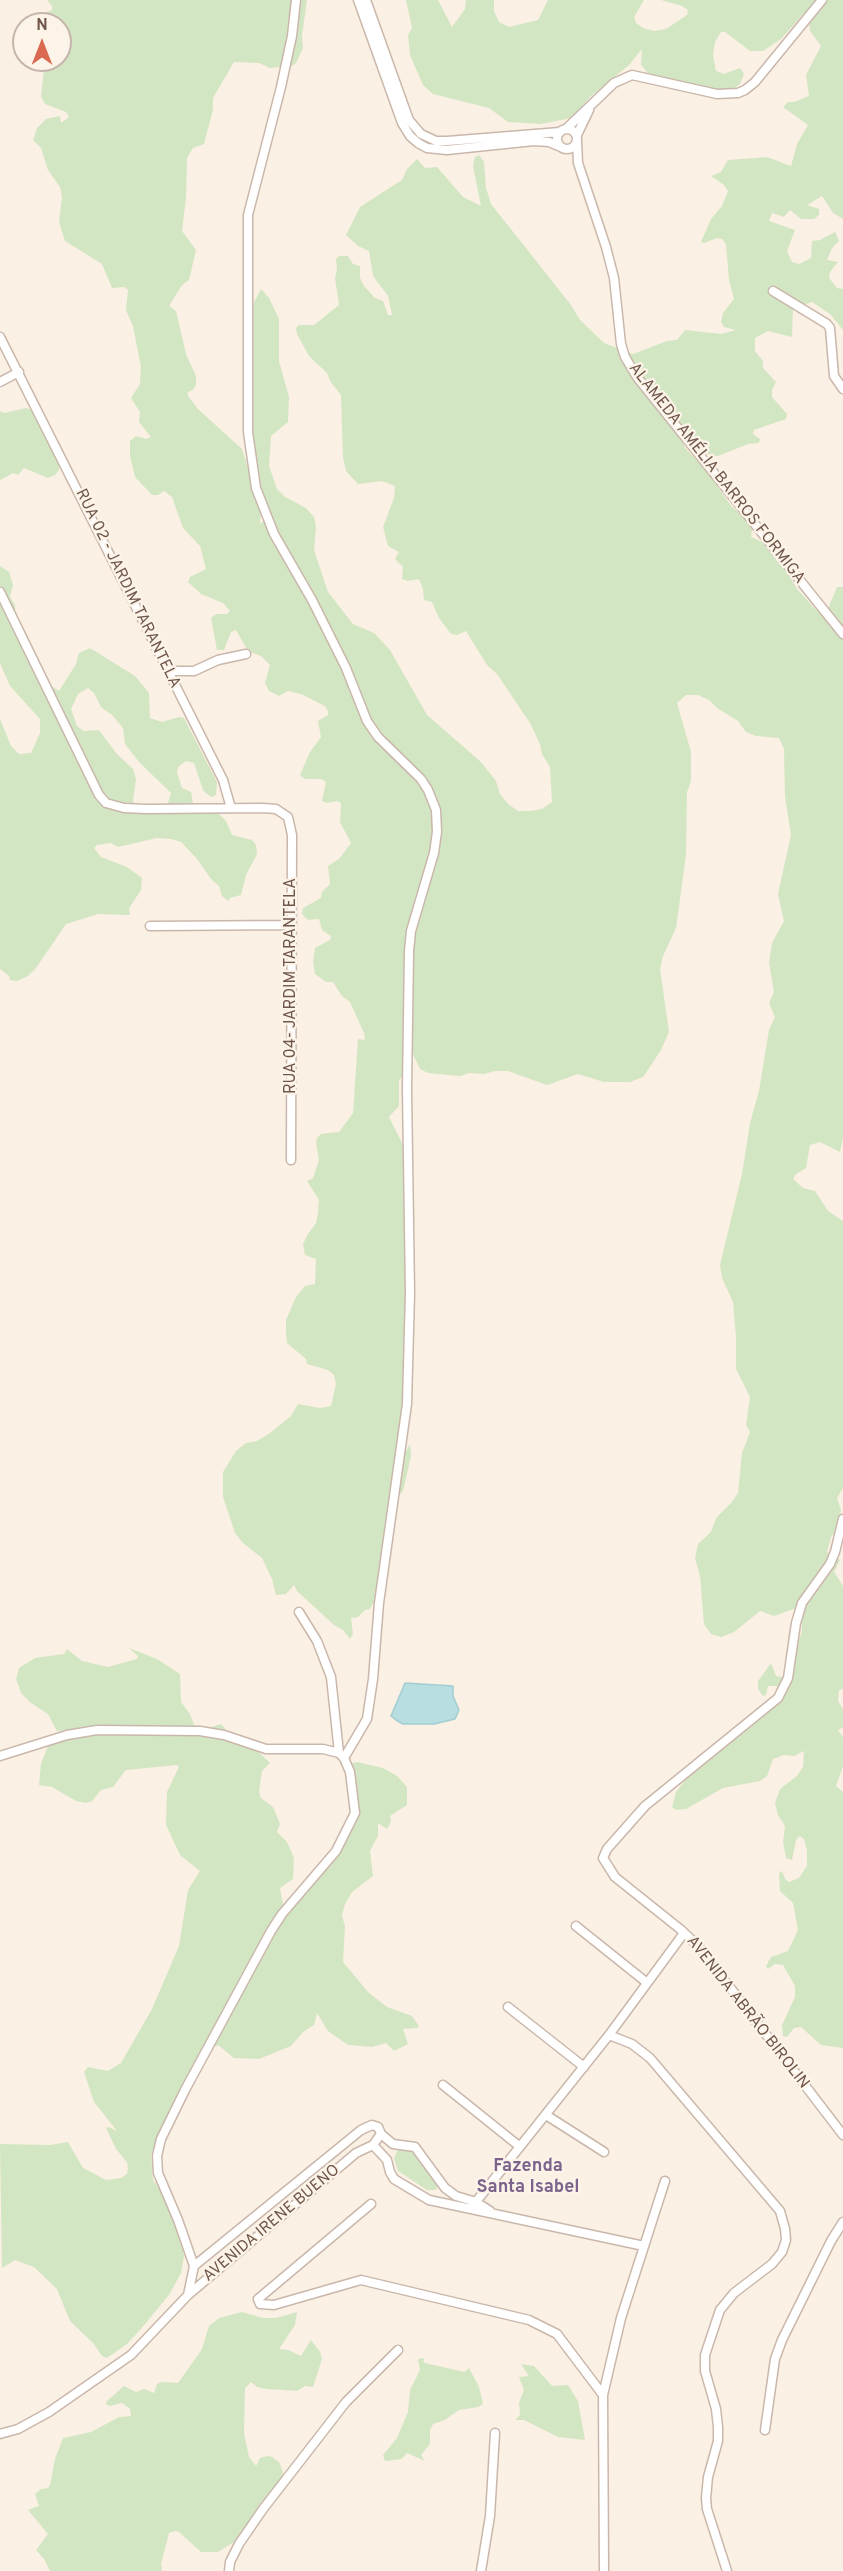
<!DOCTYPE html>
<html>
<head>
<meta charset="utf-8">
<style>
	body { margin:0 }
	#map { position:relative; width:843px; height:2571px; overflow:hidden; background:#faf0e3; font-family:Overpass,sans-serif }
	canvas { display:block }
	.north { position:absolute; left:12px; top:12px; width:60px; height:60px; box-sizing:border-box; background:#fdf4e9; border:2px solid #c5b5aa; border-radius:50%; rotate:0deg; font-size:16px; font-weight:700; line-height:24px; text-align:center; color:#70574b }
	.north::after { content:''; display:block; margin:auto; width:21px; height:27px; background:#da6a52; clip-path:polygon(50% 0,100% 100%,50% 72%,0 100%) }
</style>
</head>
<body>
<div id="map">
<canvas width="843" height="2571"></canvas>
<div class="north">N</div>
</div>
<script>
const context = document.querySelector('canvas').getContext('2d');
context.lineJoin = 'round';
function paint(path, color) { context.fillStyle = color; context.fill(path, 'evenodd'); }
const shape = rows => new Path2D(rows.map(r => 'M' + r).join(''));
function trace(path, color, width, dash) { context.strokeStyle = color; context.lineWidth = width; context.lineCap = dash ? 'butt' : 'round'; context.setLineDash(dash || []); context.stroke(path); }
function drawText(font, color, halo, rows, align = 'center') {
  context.font = font + ' Overpass,sans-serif'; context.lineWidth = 4.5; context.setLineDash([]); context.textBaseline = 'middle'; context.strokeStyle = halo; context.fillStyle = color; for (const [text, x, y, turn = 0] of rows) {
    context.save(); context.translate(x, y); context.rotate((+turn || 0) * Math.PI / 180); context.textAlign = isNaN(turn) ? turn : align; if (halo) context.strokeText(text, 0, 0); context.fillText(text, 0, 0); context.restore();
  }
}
const green = shape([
	[47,0,307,0,302,36,303,48,296,63,292,66,270,68,259,63,234,62,213,98,213,110,204,144,193,148,187,158,186,198,182,231,196,250,189,280,182,285,169,306,176,311,186,354,196,376,196,385,193,390,188,392,188,396,198,409,242,449,261,511,260,524,270,516,264,505,252,457,248,314,261,289,269,298,279,319,279,361,289,397,288,422,271,436,269,466,277,489,285,497,306,508,314,517,316,527,314,550,328,592,353,624,374,633,390,650,427,715,481,762,496,781,500,794,508,804,518,811,531,811,542,809,552,802,550,767,542,754,540,744,530,723,497,674,487,665,466,631,457,635,451,634,439,618,432,602,424,600,423,589,419,579,407,581,402,579,403,567,395,559,399,552,388,546,383,527,394,498,395,486,382,481,358,484,346,471,343,457,341,395,330,381,327,373,309,356,297,334,296,328,299,325,314,325,339,305,335,278,337,270,336,259,339,256,348,256,353,264,360,266,360,278,364,286,375,298,383,301,388,315,392,315,388,296,373,276,369,251,358,246,346,235,360,207,402,180,407,169,417,159,425,168,437,167,463,197,481,206,473,166,475,157,479,155,484,162,486,188,491,204,571,305,580,320,604,343,633,354,667,341,677,340,685,330,722,334,736,330,724,327,721,322,723,313,734,299,729,280,726,244,722,239,717,238,704,243,701,242,711,219,722,206,728,191,724,185,711,176,721,172,728,160,767,157,791,166,797,144,808,125,783,107,788,102,794,102,809,96,806,75,821,46,810,31,809,23,816,10,826,0,843,0,843,219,833,213,822,196,807,205,819,209,819,215,814,219,801,219,790,210,784,217,772,213,769,221,795,230,787,251,792,262,799,264,811,258,812,241,820,240,835,232,839,241,832,248,827,260,838,262,830,272,829,278,837,288,843,289,843,330,830,314,812,302,793,308,792,337,768,331,755,338,755,351,763,361,763,368,776,382,772,390,772,397,787,414,786,419,754,430,753,434,760,439,759,443,748,444,718,456,712,456,680,437,685,448,705,469,732,507,747,519,752,529,751,537,767,544,781,560,797,589,817,611,825,616,837,587,843,587,843,1138,840,1152,820,1142,810,1145,806,1168,796,1174,793,1179,803,1188,815,1191,828,1211,843,1221,843,1488,837,1498,841,1510,838,1529,831,1537,827,1552,840,1560,834,1572,843,1586,843,1689,839,1690,838,1701,843,1709,843,1727,838,1730,843,1737,843,1766,836,1786,843,1792,843,2048,821,2045,801,2027,794,2028,787,2037,783,2036,782,2025,795,1997,795,1986,783,1965,775,1964,768,1969,766,1966,771,1957,788,1951,798,1930,793,1903,780,1891,779,1873,782,1871,785,1879,789,1882,799,1878,807,1866,807,1850,804,1839,800,1836,796,1840,792,1860,786,1858,783,1842,785,1826,778,1815,775,1803,780,1789,797,1776,803,1767,804,1751,794,1756,784,1755,773,1759,767,1776,760,1781,723,1788,686,1809,676,1810,672,1807,676,1792,687,1778,718,1750,751,1727,781,1699,779,1687,776,1686,768,1686,766,1695,763,1696,758,1689,758,1681,771,1663,776,1676,782,1677,785,1675,792,1663,802,1631,802,1612,799,1607,774,1616,760,1611,734,1632,721,1637,711,1634,704,1624,700,1576,695,1558,698,1544,711,1532,716,1518,731,1503,738,1493,742,1453,750,1432,746,1425,750,1397,736,1369,736,1336,733,1302,722,1278,720,1265,742,1174,750,1123,759,1091,769,1030,775,1017,769,1003,774,992,769,963,772,943,784,921,778,894,791,835,785,797,784,749,779,738,756,736,746,732,738,721,717,708,709,700,698,695,686,695,677,703,691,752,691,781,687,792,686,855,676,928,663,956,660,969,669,1032,661,1050,643,1077,630,1082,604,1082,578,1074,547,1085,508,1071,495,1071,484,1074,469,1073,460,1076,428,1073,420,1069,411,1050,404,1076,399,1080,399,1106,389,1117,402,1143,406,1162,408,1193,405,1230,409,1253,405,1447,406,1451,410,1444,411,1456,403,1491,400,1494,395,1493,385,1521,380,1572,374,1602,370,1609,365,1610,358,1617,351,1618,353,1634,350,1639,343,1630,334,1625,297,1591,294,1585,286,1594,276,1595,272,1579,262,1558,243,1543,235,1533,223,1497,223,1472,236,1451,246,1443,257,1441,270,1433,291,1416,298,1404,320,1408,331,1406,336,1384,334,1375,328,1370,307,1364,306,1359,287,1343,286,1332,286,1320,296,1297,305,1286,315,1284,316,1259,305,1255,303,1244,308,1234,316,1223,318,1213,319,1200,307,1181,313,1178,319,1160,316,1143,317,1138,321,1134,339,1132,353,1113,358,1039,365,1040,364,1033,350,1002,342,996,333,982,326,982,315,974,313,962,315,948,330,940,331,936,322,930,319,919,308,920,302,914,303,908,321,898,322,892,330,884,328,866,339,859,351,843,340,822,341,803,337,801,327,803,322,801,326,782,321,779,305,779,300,775,310,752,321,737,318,721,328,715,328,711,325,706,301,694,288,691,279,696,269,691,265,683,270,665,261,656,248,651,236,630,231,632,224,650,217,650,211,618,216,614,227,614,230,611,223,603,201,594,188,582,190,577,206,569,200,546,183,528,172,497,164,491,158,495,152,495,135,477,130,456,130,441,136,436,146,439,151,437,139,422,140,412,131,398,140,384,141,367,133,326,126,310,128,290,124,287,112,288,102,264,65,241,59,222,62,197,60,187,48,170,41,148,33,140,37,128,46,119,60,116,61,123,69,117,66,112,45,104,41,96,45,60,60,60,60,24,40,24,45,13,52,10,52,6],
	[406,0,438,0,452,27,465,9,466,0,494,0,494,11,499,22,509,27,538,20,548,0,644,0,634,17,636,23,643,28,654,31,666,29,687,15,688,10,682,6,661,0,816,0,781,39,763,51,750,51,725,32,721,32,715,42,713,56,716,71,724,74,740,68,744,74,740,84,728,93,708,94,648,73,641,65,642,49,629,65,591,96,571,118,541,124,508,122,489,108,433,94,423,85,410,55,408,35,412,28],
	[26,408,33,410,60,463,59,470,55,475,48,478,24,468,18,475,13,473,0,480,0,411,4,413],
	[0,566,9,572,13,585,10,597,15,605,16,623,27,635,22,642,22,649,39,678,59,691,76,664,79,653,90,648,135,676,149,693,150,718,162,722,179,717,184,718,217,782,216,795,212,797,207,794,203,790,194,763,186,761,178,767,177,772,182,788,191,792,193,803,217,812,226,821,232,835,252,840,256,845,257,854,246,875,241,895,230,898,228,901,222,896,219,886,211,879,197,859,181,842,171,839,157,838,118,847,111,843,97,845,94,848,101,857,127,867,142,878,141,890,129,908,130,915,98,914,66,924,36,968,28,976,17,981,10,980,9,976,0,969,0,719,11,746,19,754,31,753,40,733,40,719,10,686,0,663],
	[88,688,94,693,101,707,112,715,123,728,125,744,140,763,171,793,168,803,161,812,149,813,139,810,133,801,136,779,133,769,117,754,99,730,84,731,77,726,71,709,78,694],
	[129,1648,157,1659,180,1674,181,1702,190,1714,194,1725,205,1729,221,1724,232,1736,241,1740,241,1735,270,1763,262,1771,259,1792,261,1798,273,1807,280,1824,277,1832,287,1842,294,1858,293,1879,280,1888,283,1905,285,1906,332,1859,353,1814,350,1764,357,1762,383,1768,397,1776,407,1787,407,1805,390,1816,391,1822,387,1829,378,1823,378,1836,370,1851,373,1876,352,1892,345,1904,342,1915,345,1927,343,1962,368,1992,387,2007,412,2016,419,2026,417,2028,403,2029,408,2044,394,2051,386,2043,372,2047,348,2045,328,2031,317,2013,314,2025,303,2032,291,2046,259,2059,234,2058,218,2045,212,2048,158,2137,151,2155,153,2180,166,2199,181,2235,184,2256,181,2273,169,2295,140,2330,127,2344,107,2358,102,2356,94,2344,70,2321,57,2289,34,2267,15,2260,2,2268,0,2144,50,2145,68,2142,83,2168,106,2180,121,2178,127,2174,128,2168,127,2162,116,2149,106,2128,109,2127,117,2131,94,2102,84,2072,88,2067,108,2071,121,2063,152,2009,179,1946,188,1890,200,1871,180,1855,166,1825,167,1792,179,1767,177,1765,126,1770,113,1787,101,1790,92,1801,86,1803,76,1801,52,1787,39,1785,41,1764,48,1746,58,1739,82,1729,57,1731,48,1714,31,1703,21,1693,16,1679,19,1668,35,1658,64,1654,67,1649,82,1661,108,1667,137,1659,138,1656],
	[403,2147,415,2150,438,2185,436,2190,427,2190,398,2171,394,2159,397,2151],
	[242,2312,263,2318,276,2318,297,2312,295,2325,279,2349,288,2350,301,2356,311,2340,320,2352,322,2359,313,2387,305,2386,297,2391,267,2389,257,2387,251,2382,245,2388,244,2433,249,2457,256,2466,260,2458,267,2456,272,2457,279,2462,283,2472,279,2490,234,2542,218,2552,201,2552,179,2532,175,2531,169,2533,161,2564,162,2571,50,2571,44,2559,36,2550,48,2534,28,2510,39,2506,35,2494,41,2489,48,2488,50,2485,55,2459,63,2438,91,2432,119,2417,131,2416,130,2409,122,2403,110,2406,106,2404,107,2401,124,2386,136,2392,144,2389,154,2393,157,2384,161,2382,178,2383,202,2349,209,2326,219,2318],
	[421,2358,425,2359,423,2361,425,2363,464,2372,469,2368,479,2387,483,2404,478,2407,459,2410,445,2420,433,2424,430,2430,430,2444,421,2455,425,2461,407,2453,402,2459,385,2461,383,2455,397,2438,408,2412,410,2390,420,2370,418,2360],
	[521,2364,534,2366,552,2386,568,2385,578,2401,585,2440,558,2437,524,2420,515,2420,520,2415,519,2403,524,2390,519,2377,529,2376]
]);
const water = shape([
	[405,1683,453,1686,453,1696,459,1710,455,1719,434,1724,403,1724,396,1720,391,1716,405,1683]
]);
const minor = shape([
	[296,0,292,36,281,87,248,215,248,432,256,488,274,534,312,600,346,668,367,721,378,737,421,779,428,790,436,810,437,832,434,853,411,931,409,951,407,1089,410,1293,407,1404,379,1603,373,1679,367,1719,344,1758],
	[358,0,402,123,410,136,418,143,427,148,447,150,534,141,549,142,561,147],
	[366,0,409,120,421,134,436,141,447,141,560,132],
	'557 139a10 10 0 1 1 20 0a10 10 0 1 1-20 0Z',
	[566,129,614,83,632,75,717,94,738,93,745,90,755,82,822,0],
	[577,135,589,110],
	[577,142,578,163,606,247,614,278,621,344,625,357,637,377,843,634],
	[773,291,827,324,830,328,834,376,843,389],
	[0,337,223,780,231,808],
	[0,382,19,372],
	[0,592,99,795,106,803,124,808,146,809,263,808,276,809,288,817,292,835,291,1160],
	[168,671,194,671,218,660,246,654],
	[150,926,292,925],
	[843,1519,835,1552,830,1564,802,1603,796,1623,788,1678,778,1698,645,1806,607,1849,603,1858,615,1877,680,1929,699,1947,843,2135],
	[299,1612,317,1641,331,1677,339,1753],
	[0,1756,67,1735,97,1730,200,1731,224,1735,266,1749,323,1749,339,1753,344,1758,350,1772,355,1813,336,1851,282,1914,271,1931,185,2090,161,2139,157,2156,158,2173,178,2220,194,2266,188,2295,131,2355,49,2412,18,2429,0,2434],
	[576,1926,646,1982],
	[508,2007,584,2067],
	[609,2035,632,2044,650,2058,780,2211,785,2229,786,2240,782,2252,772,2264,734,2293,720,2310,705,2355,705,2371,716,2409,718,2427,718,2441,708,2477,706,2498,707,2509,727,2571],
	[443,2085,519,2146],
	[546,2115,604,2152],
	[373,2145,387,2160,390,2172,394,2179,429,2200,644,2246],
	[371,2204,258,2299,260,2304,274,2305,361,2280,529,2320,557,2334,603,2395],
	[471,2208,609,2035,684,1933],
	[194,2266,361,2130,372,2125,378,2127,381,2134,393,2144,415,2147,445,2188,456,2196,476,2202,490,2211],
	[188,2295,356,2153,373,2145,381,2134],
	[765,2430,775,2359,782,2340,831,2241,843,2222],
	[229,2571,230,2562,239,2544,263,2509,346,2402,398,2350],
	[481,2571,490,2516,495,2433],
	[604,2571,603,2395,621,2318,665,2181]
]);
const streetNames = [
	["ALAMEDA AMÉLIA BARROS FORMIGA",716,474,52],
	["RUA 02 - JARDIM TARANTELA",127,589,64],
	["RUA 04- JARDIM TARANTELA",292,986,-90],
	["AVENIDA ABRÃO BIROLIN",747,2013,52],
	["AVENIDA IRENE BUENO",272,2224,-40]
];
const neighbourhoodNames = [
	["Fazenda",528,2167],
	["Santa Isabel",528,2188]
];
paint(green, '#d3e6c3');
paint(water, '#b9dee2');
trace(water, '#a1cdd2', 1.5);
trace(minor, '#cab7ab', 11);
trace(minor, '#fff', 8);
drawText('16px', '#70574b', '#fdf4e9', streetNames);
drawText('bold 18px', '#7c638c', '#fdf4e9', neighbourhoodNames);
</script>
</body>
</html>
